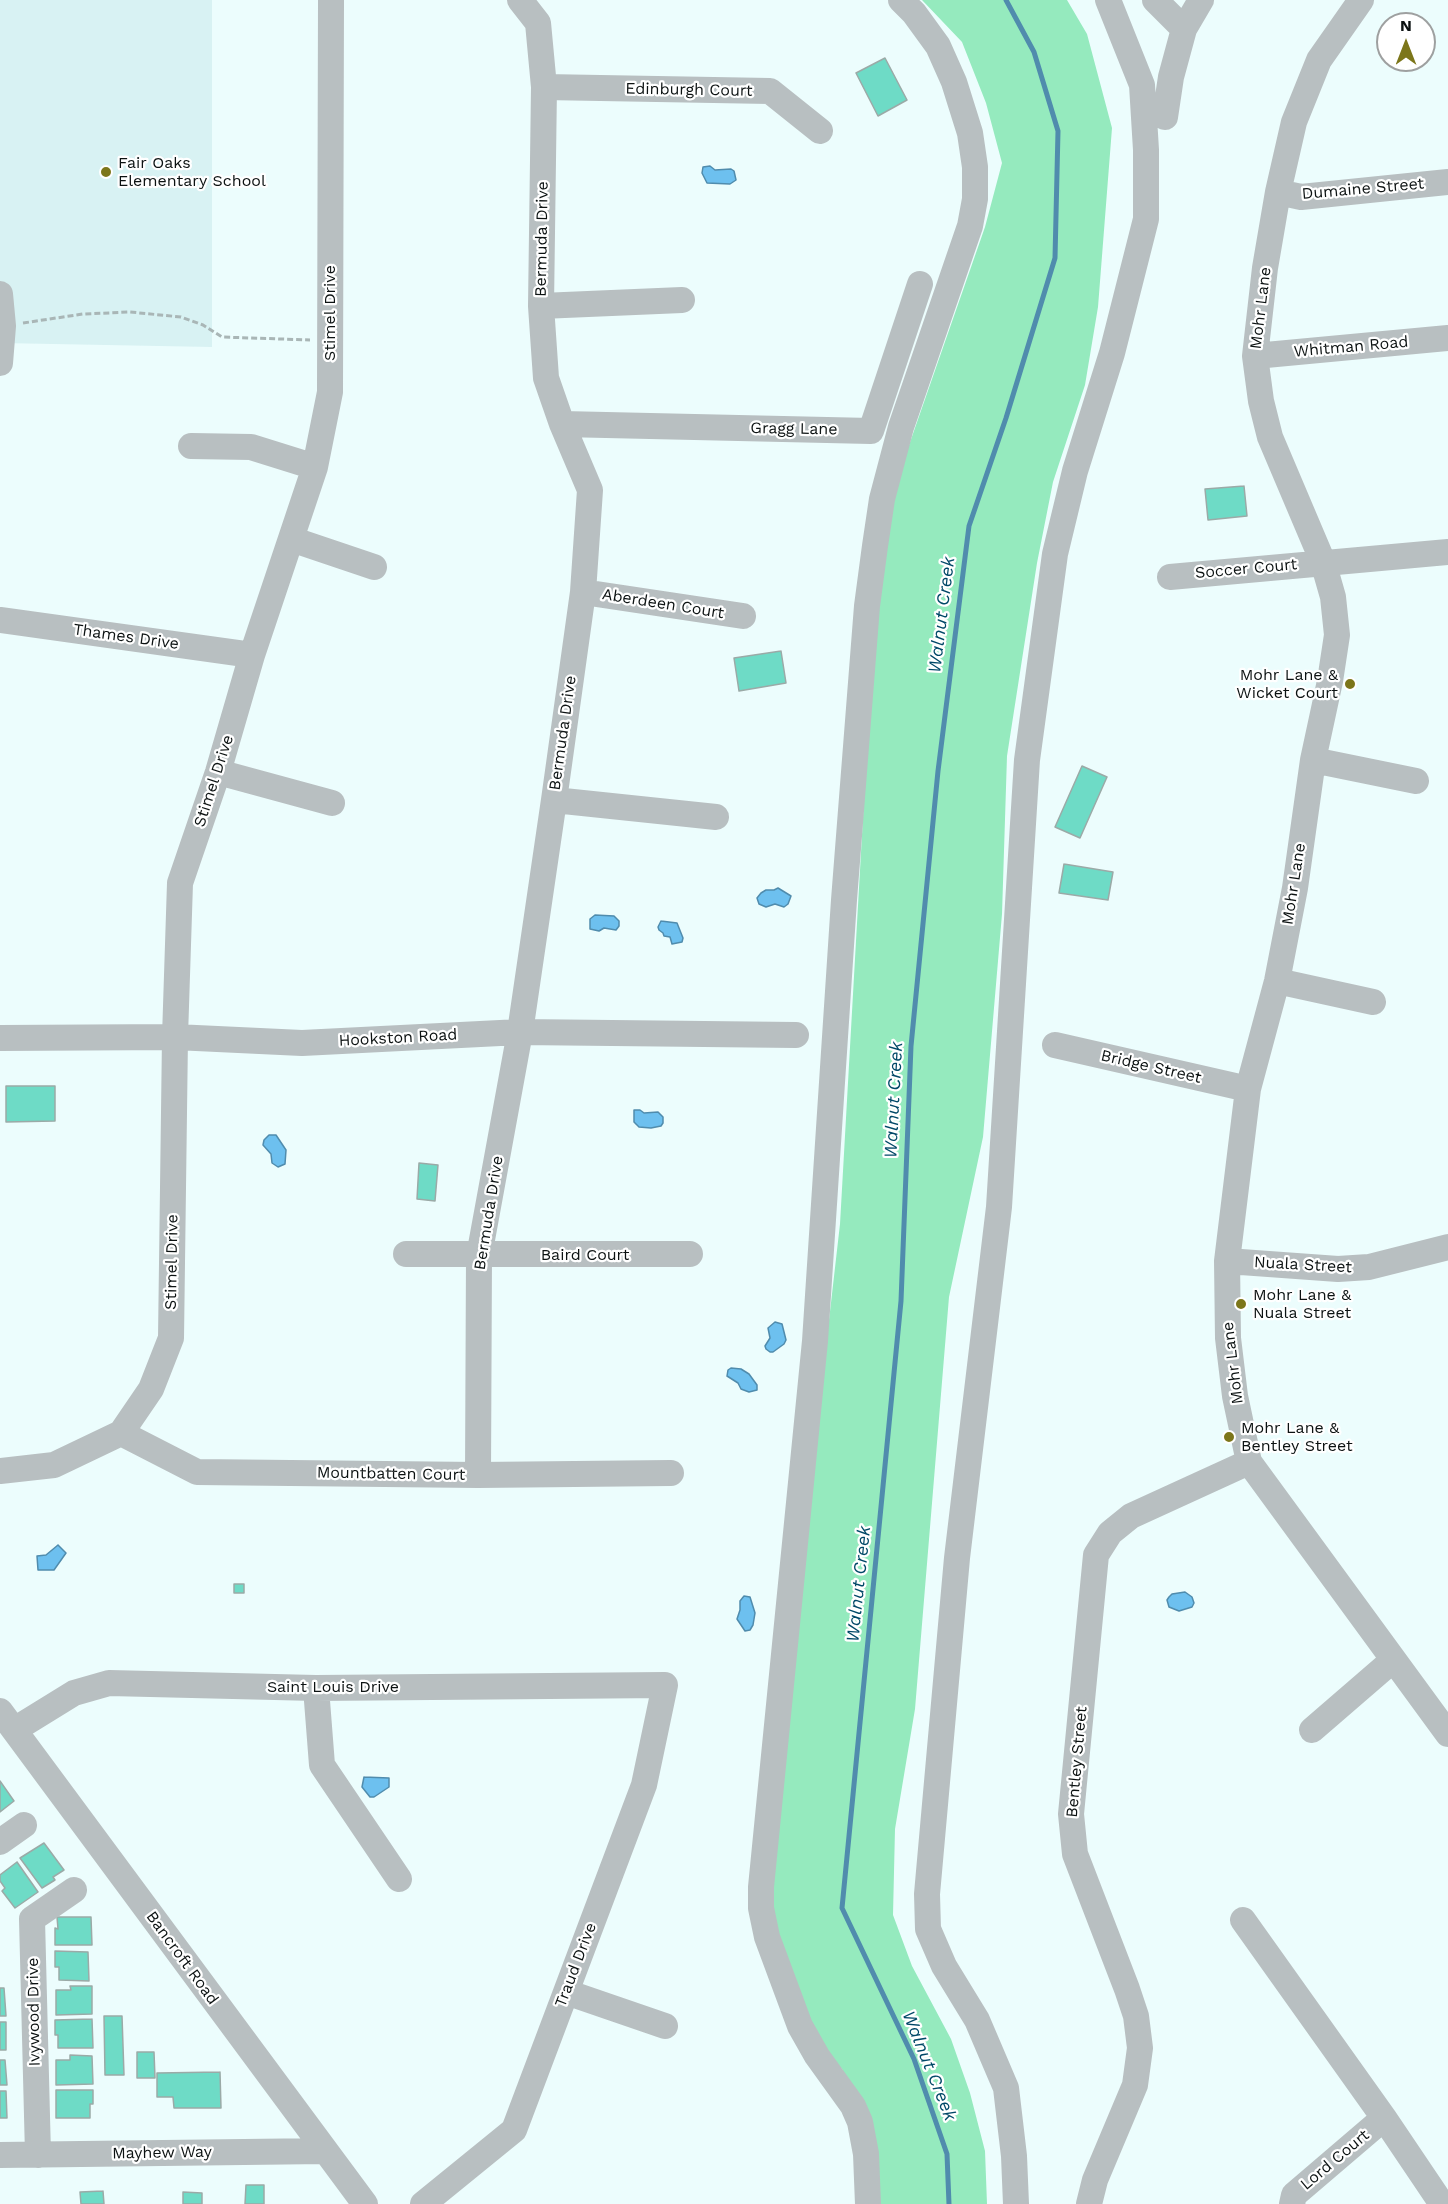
<!DOCTYPE html>
<html>
<head>
<meta charset="utf-8">
<style>
	body { margin:0 }
	#map { position:relative; width:1448px; height:2204px; overflow:hidden; background:#ecfdfd; font-family:"Work Sans",sans-serif }
	canvas { display:block }
	.north { position:absolute; left:1376px; top:12px; width:60px; height:60px; box-sizing:border-box; background:#fff; border:2px solid #9ea0a0; border-radius:50%; rotate:0deg; font-size:16px; font-weight:700; line-height:24px; text-align:center; color:#0c1212 }
	.north::after { content:''; display:block; margin:auto; width:21px; height:27px; background:#7c761a; clip-path:polygon(50% 0,100% 100%,50% 72%,0 100%) }
</style>
</head>
<body>
<div id="map">
<canvas width="1448" height="2204"></canvas>
<div class="north">N</div>
</div>
<script>
const context = document.querySelector('canvas').getContext('2d');
context.lineJoin = 'round';
function paint(path, color) { context.fillStyle = color; context.fill(path, 'evenodd'); }
const shape = rows => new Path2D(rows.map(r => 'M' + r).join(''));
function trace(path, color, width, dash) { context.strokeStyle = color; context.lineWidth = width; context.lineCap = dash ? 'butt' : 'round'; context.setLineDash(dash || []); context.stroke(path); }
function drawText(font, color, halo, rows, align = 'center') {
  context.font = font + ' "Work Sans",sans-serif'; context.lineWidth = 4.5; context.setLineDash([]); context.textBaseline = 'middle'; context.strokeStyle = halo; context.fillStyle = color; for (const [text, x, y, turn = 0] of rows) {
    context.save(); context.translate(x, y); context.rotate((+turn || 0) * Math.PI / 180); context.textAlign = isNaN(turn) ? turn : align; if (halo) context.strokeText(text, 0, 0); context.fillText(text, 0, 0); context.restore();
  }
}
const built = shape([
	[0,0,212,0,212,347,0,343]
]);
const green = shape([
	[922,0,1067,0,1087,34,1112,128,1098,307,1085,385,1053,482,1037,563,1007,756,1002,914,983,1137,949,1297,915,1709,895,1829,893,1915,912,1966,951,2039,970,2093,985,2151,987,2204,876,2204,870,2123,842,2069,814,2037,779,1960,767,1882,781,1740,840,1224,876,587,893,491,985,227,1002,163,986,103,962,42]
]);
const water = shape([
	[710,166,715,170,731,169,734,171,736,180,730,184,707,183,702,173,703,167,710,166],
	[778,888,791,896,788,904,784,907,775,904,766,907,759,904,757,898,761,893,766,890,774,890,778,888],
	[595,915,614,916,619,921,619,926,616,930,604,928,599,931,590,929,590,919,595,915],
	[661,921,677,923,683,938,682,942,672,944,670,937,664,936,663,933,659,930,658,927,661,921],
	[634,1110,640,1110,644,1113,658,1112,663,1117,663,1123,661,1126,651,1128,639,1127,634,1122,634,1110],
	[269,1135,276,1135,286,1150,285,1164,278,1167,272,1163,271,1154,263,1145,264,1140,269,1135],
	[775,1322,782,1324,786,1340,784,1344,773,1352,770,1352,766,1349,765,1346,770,1338,768,1328,775,1322],
	[731,1368,741,1369,749,1374,757,1385,757,1390,749,1392,741,1389,738,1383,727,1376,728,1370,731,1368],
	[58,1545,66,1553,54,1570,38,1570,37,1556,46,1555,58,1545],
	[1185,1592,1192,1597,1194,1603,1192,1607,1179,1611,1169,1607,1167,1600,1169,1597,1172,1594,1185,1592],
	[744,1596,750,1597,755,1613,753,1625,750,1630,745,1631,737,1619,740,1610,740,1601,744,1596],
	[364,1777,389,1778,389,1787,374,1797,370,1797,362,1787,364,1777]
]);
const stream = shape([
	[949,2204,947,2154,914,2059,842,1908,901,1301,911,1046,938,771,969,526,1006,418,1055,258,1058,131,1034,52,1006,0]
]);
const building = shape([
	[885,58,907,100,878,116,856,73,885,58],
	[1244,486,1247,516,1208,520,1205,489,1244,486],
	[781,651,786,683,739,691,734,658,781,651],
	[1082,766,1107,777,1080,838,1055,827,1082,766],
	[1064,864,1113,872,1108,900,1059,893,1064,864],
	[6,1086,55,1086,55,1121,6,1122,6,1086],
	[419,1163,438,1165,435,1201,417,1199,419,1163],
	[234,1584,244,1584,244,1593,234,1593,234,1584],
	[0,1781,14,1801,0,1812,0,1781],
	[44,1843,64,1870,53,1877,55,1880,42,1888,20,1858,44,1843],
	[17,1862,38,1892,15,1908,2,1891,5,1888,0,1881,0,1875,17,1862],
	[57,1917,91,1917,92,1945,55,1945,55,1928,58,1929,57,1917],
	[55,1951,88,1952,89,1981,59,1980,59,1967,55,1967,55,1951],
	[70,1986,92,1986,92,2014,56,2015,56,1990,71,1990,70,1986],
	[0,1988,4,1988,6,2016,0,2016,0,1988],
	[104,2016,122,2016,124,2075,105,2075,104,2016],
	[92,2019,93,2048,58,2048,58,2035,55,2035,55,2020,92,2019],
	[0,2022,6,2022,6,2050,0,2050,0,2022],
	[137,2052,154,2052,155,2078,137,2078,137,2052],
	[70,2055,92,2056,93,2084,56,2085,56,2060,70,2060,70,2055],
	[0,2060,5,2060,7,2085,0,2085,0,2060],
	[220,2072,221,2108,174,2108,173,2097,157,2097,157,2073,220,2072],
	[56,2090,93,2090,93,2104,90,2104,90,2118,56,2118,56,2090],
	[0,2091,6,2091,7,2118,0,2118,0,2091],
	[246,2185,264,2185,264,2204,245,2204,246,2185],
	[103,2191,104,2204,81,2204,80,2192,103,2191],
	[183,2192,202,2193,202,2204,183,2204,183,2192]
]);
const path = shape([
	[23,323,83,314,130,312,181,317,203,325,222,337,310,340]
]);
const minor = shape([
	[1155,0,1184,29],
	[1361,0,1319,60,1294,122,1278,192,1265,268,1255,356,1261,401,1270,437,1323,562,1333,597,1337,635,1330,681,1313,760,1295,888,1277,981,1248,1089,1227,1261,1228,1338,1235,1396,1249,1462,1448,1734],
	[544,87,770,91,820,131],
	[1165,117,1171,77,1184,29,1201,0],
	[1278,192,1301,197,1448,182],
	[0,294,3,326,0,363],
	[541,306,682,300],
	[1255,356,1448,338],
	[562,424,871,431,920,284],
	[191,446,251,447,315,467],
	[291,539,374,567],
	[1170,577,1448,552],
	[583,592,743,616],
	[0,620,252,655],
	[1313,760,1416,781],
	[218,772,332,803],
	[554,800,716,817],
	[1277,981,1373,1002],
	[0,1038,175,1037,302,1043,520,1032,796,1035],
	[1055,1045,1248,1089],
	[406,1254,690,1254],
	[1227,1261,1338,1269,1369,1267,1448,1247],
	[121,1433,197,1472,478,1475,671,1473],
	[0,1471,54,1465,121,1433,151,1389,171,1338,175,1037,180,883,218,772,252,655,315,467,330,392,331,0],
	[478,1475,479,1256,520,1032,554,800,583,592,590,490,562,424,546,378,541,306,544,87,538,23,520,0],
	[316,1688,322,1765,399,1879],
	[0,1711,365,2204],
	[14,1730,74,1693,109,1683,316,1688,665,1685,644,1785,514,2130,423,2204],
	[1312,1730,1393,1660],
	[0,1842,24,1825],
	[1243,1920,1384,2118,1442,2204],
	[566,1992,665,2026],
	[0,2155,325,2151],
	[38,2155,32,1919,74,1890],
	[868,2204,866,2154,860,2122,853,2106,817,2056,800,2026,767,1937,761,1908,761,1887,815,1341,844,900,867,606,875,546,882,499,901,427,970,226,975,199,975,167,970,133,954,82,938,46,914,13,901,0],
	[1016,2204,1014,2156,1006,2088,977,2020,944,1966,928,1929,927,1894,957,1558,999,1207,1027,760,1055,554,1075,471,1112,353,1146,219,1146,150,1142,85,1108,0],
	[1089,2204,1095,2180,1135,2085,1140,2048,1136,2016,1127,1989,1075,1854,1071,1814,1096,1555,1110,1533,1131,1516,1249,1462],
	[1292,2204,1294,2195,1384,2118]
]);
const markers = [
	[106,172,6,"#7c761a"],
	[1350,684,6,"#7c761a"],
	[1241,1304,6,"#7c761a"],
	[1229,1437,6,"#7c761a"]
];
const streetNames = [
	["Edinburgh Court",689,90,1],
	["Dumaine Street",1363,189,-5],
	["Bermuda Drive",542,239,-89],
	["Mohr Lane",1261,308,-83],
	["Stimel Drive",330,313,-90],
	["Whitman Road",1351,347,-5],
	["Gragg Lane",794,429,1],
	["Soccer Court",1246,569,-5],
	["Aberdeen Court",663,604,9],
	["Thames Drive",126,637,8],
	["Bermuda Drive",563,733,-82],
	["Stimel Drive",214,781,-72],
	["Mohr Lane",1294,884,-81],
	["Hookston Road",398,1038,-3],
	["Bridge Street",1151,1067,13],
	["Bermuda Drive",489,1213,-81],
	["Baird Court",585,1255],
	["Stimel Drive",172,1262,-89],
	["Nuala Street",1303,1265,3],
	["Mohr Lane",1233,1363,-97],
	["Mountbatten Court",391,1474,1],
	["Saint Louis Drive",333,1687],
	["Bentley Street",1077,1762,-85],
	["Bancroft Road",182,1958,54],
	["Traud Drive",576,1965,-69],
	["Ivywood Drive",34,2012,-91],
	["Mayhew Way",162,2153,-1],
	["Lord Court",1335,2160,-40]
];
const poiNames = [
	["Fair Oaks",118,163],
	["Elementary School",118,181],
	["Mohr Lane &",1338,675,"right"],
	["Wicket Court",1338,693,"right"],
	["Mohr Lane &",1253,1295],
	["Nuala Street",1253,1313],
	["Mohr Lane &",1241,1428],
	["Bentley Street",1241,1446]
];
const waterNames = [
	["Walnut Creek",942,615,-83],
	["Walnut Creek",894,1100,-87],
	["Walnut Creek",859,1584,-84],
	["Walnut Creek",929,2066,68]
];
paint(built, '#d8f2f3');
paint(green, '#95eabe');
paint(water, '#6dc0ef');
trace(water, '#508cad', 1.5);
trace(stream, '#508cad', 5);
paint(building, '#6edbc6');
trace(building, '#9baaa7', 1.5);
trace(path, '#a9b6b6', 3, [6, 3]);
trace(minor, '#b8bfc1', 26);
for (const [x, y, r, color] of markers) { const dot = new Path2D(); dot.arc(x, y, r, 0, 2 * Math.PI); context.fillStyle = color; context.fill(dot); trace(dot, '#fff', 2); }
drawText('16px', '#0c1212', '#fff', streetNames);
drawText('16px', '#0c1212', '#fff', poiNames, 'left');
drawText('italic 18px', '#004867', '#fff', waterNames);
</script>
</body>
</html>
